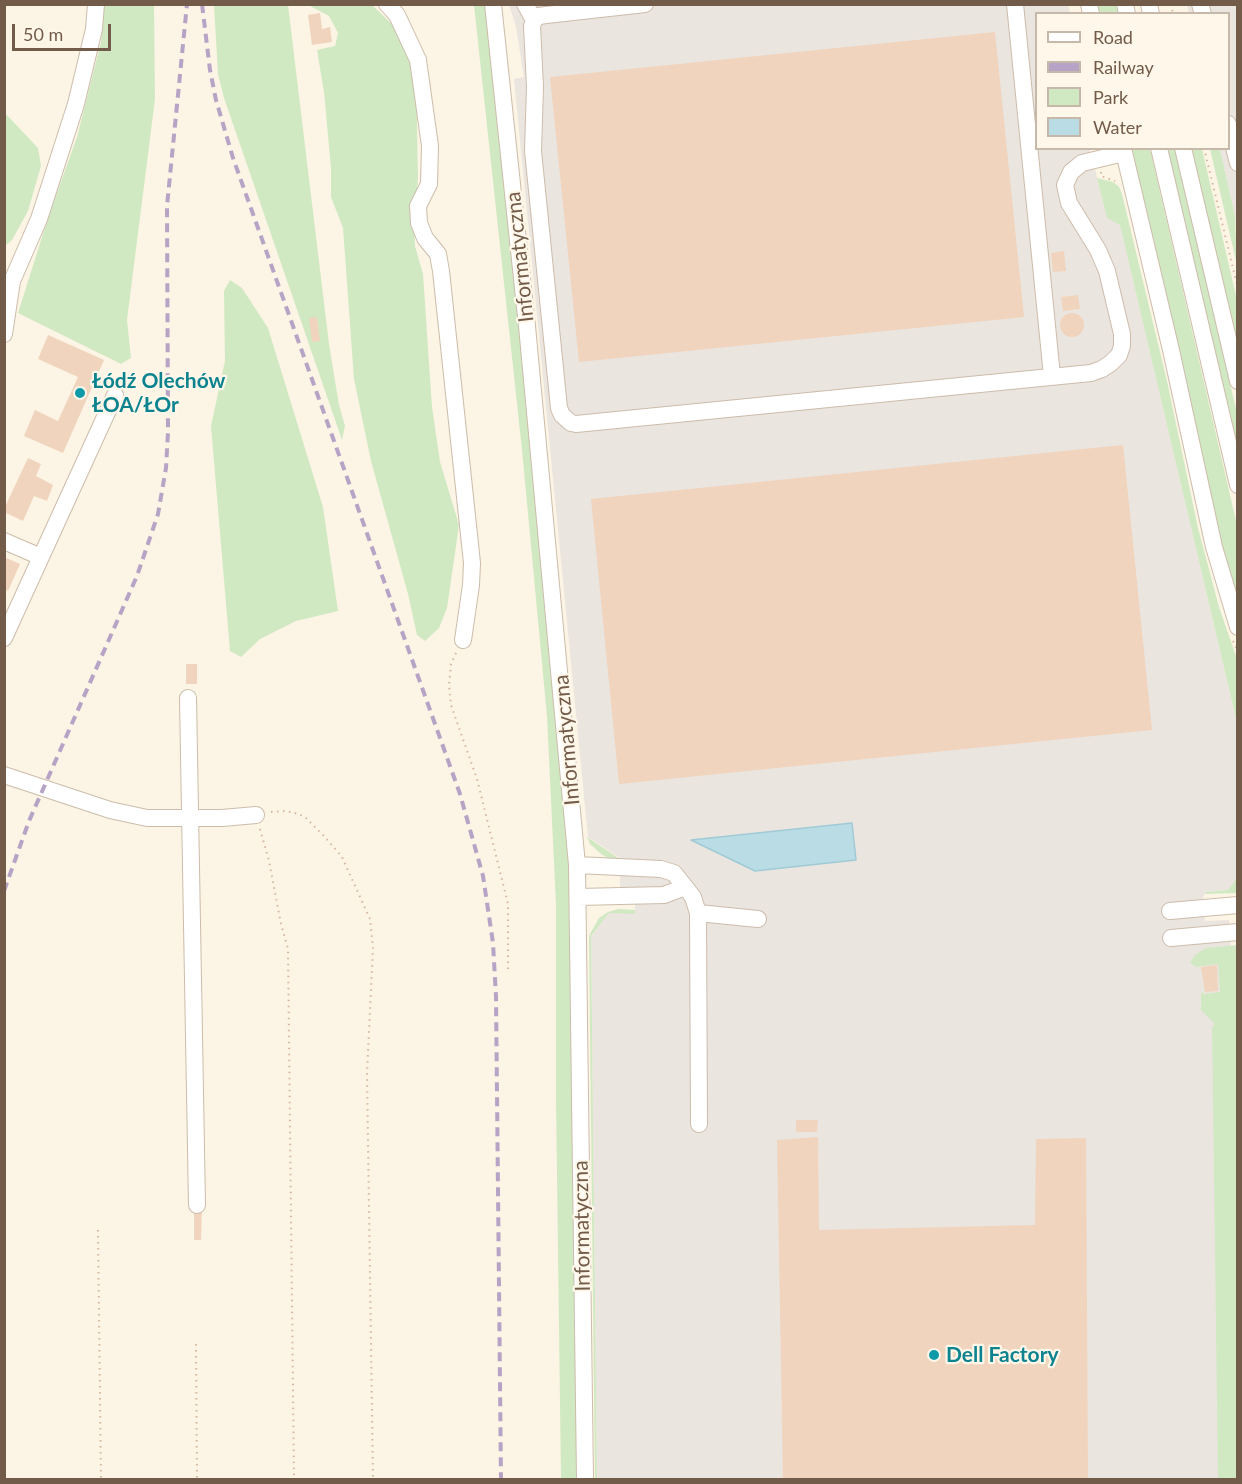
<!DOCTYPE html>
<html>
<head>
<meta charset="utf-8">
<style>
	body { margin:0 }
	#map { position:relative; width:1242px; height:1484px; overflow:hidden; background:#fcf4e4; font-family:Lato,sans-serif }
	canvas { display:block }
	.frame { position:absolute; inset:0; border:6px solid #735b4a; pointer-events:none }
	.legend { position:absolute; left:1035px; top:12px; width:195px; height:138px; box-sizing:border-box; background:#fff8ea; border:2px solid #c7b9aa; margin:0; padding:8px 10px; list-style:none; font-size:18px; color:#735b4a }
	.legend li { display:flex; align-items:center; gap:12px; height:30px }
	.legend b { width:30px; border:2px solid #c7b9aa }
	.scale { position:absolute; left:12px; top:24px; width:99px; height:27px; box-sizing:border-box; border:3px solid #735b4a; border-top:0; padding-left:8px; font-size:18px; line-height:21px; white-space:nowrap; color:#735b4a; -webkit-text-stroke:4px #fff8ea; paint-order:stroke }
</style>
</head>
<body>
<div id="map">
<canvas width="1242" height="1484"></canvas>
<div class="frame"></div>
<ul class="legend">
<li><b style="height:8px;background:#fff"></b>Road</li>
<li><b style="height:8px;background:#b7a3c5"></b>Railway</li>
<li><b style="height:16px;background:#d0e9c3"></b>Park</li>
<li><b style="height:16px;background:#b9dce5"></b>Water</li>
</ul>
<div class="scale">50 m</div>
</div>
<script>
const context = document.querySelector('canvas').getContext('2d');
context.lineJoin = 'round';
function paint(path, color) { context.fillStyle = color; context.fill(path, 'evenodd'); }
const shape = rows => new Path2D(rows.map(r => 'M' + r).join(''));
function trace(path, color, width, dash) { context.strokeStyle = color; context.lineWidth = width; context.lineCap = dash ? 'butt' : 'round'; context.setLineDash(dash || []); context.stroke(path); }
function drawText(font, color, halo, rows, align = 'center') {
  context.font = font + ' Lato,sans-serif'; context.lineWidth = 4.5; context.setLineDash([]); context.textBaseline = 'middle'; context.strokeStyle = halo; context.fillStyle = color; for (const [text, x, y, turn = 0] of rows) {
    context.save(); context.translate(x, y); context.rotate((+turn || 0) * Math.PI / 180); context.textAlign = isNaN(turn) ? turn : align; if (halo) context.strokeText(text, 0, 0); context.fillText(text, 0, 0); context.restore();
  }
}
const industrial = shape([
	[509,5,1068,5,1070,13,1036,14,1036,148,1090,149,1107,217,1120,224,1237,723,1237,878,1228,890,1206,892,1203,897,1205,921,1229,920,1231,949,1237,1479,597,1479,591,936,609,913,635,913,635,887,620,887,620,858,588,837,514,79,524,77,516,27],
	[1187,5,1237,5,1237,238,1235,216,1220,149,1228,148,1228,14,1189,13]
]);
const green = shape([
	[104,5,154,5,155,99,127,320,131,358,121,364,18,313,48,218,77,137,101,42],
	[214,5,288,5,329,344,339,405,345,426,342,440,224,98,218,74],
	[308,5,372,5,393,25,416,70,418,179,414,222,415,246,423,274,432,407,440,462,459,525,447,608,439,628,425,641,417,635,408,594,371,461,354,379,343,228,331,197,331,168,324,92,317,50,335,46,338,33,329,16],
	[474,5,487,5,518,310,568,829,570,887,579,1479,561,1479,556,1099,556,905,547,716,522,450],
	[1096,5,1116,5,1118,13,1099,13],
	[4,112,38,148,41,166,28,211,12,240,5,246],
	[1131,149,1150,149,1237,525,1237,604,1224,555],
	[1166,149,1175,149,1237,413,1237,454],
	[1192,149,1202,149,1237,300,1237,342],
	[1210,149,1220,149,1235,216,1237,265],
	[1097,178,1113,182,1119,187,1122,194,1167,381,1198,528,1219,607,1237,659,1237,723,1120,225,1107,218],
	[230,280,242,288,268,328,323,507,338,611,296,621,260,639,241,657,230,651,211,426,225,361,224,291],
	[587,837,620,859,620,860,608,858,601,854,590,844],
	[1237,878,1237,893,1205,894,1206,892,1228,890],
	[618,909,635,910,635,914,609,913,591,936,597,1479,595,1480,589,939,590,934,599,918,608,912],
	[1237,945,1238,1479,1218,1480,1212,1027,1215,1024,1201,1010,1201,994,1202,992,1204,994,1220,992,1218,964,1196,967,1190,963,1195,955,1206,948]
]);
const water = shape([
	[852,823,856,860,755,871,691,840,852,823]
]);
const building = shape([
	[320,13,322,29,330,27,332,42,312,45,308,15],
	[995,32,1024,317,579,362,550,77],
	[1064,251,1066,271,1053,272,1051,253],
	[1078,295,1080,309,1063,311,1061,297],
	'1060 325a12 12 0 1 1 24 0a12 12 0 1 1-24 0Z',
	[317,317,320,341,312,342,309,318],
	[48,335,104,360,63,453,24,436,35,410,58,421,78,377,38,359],
	[1123,445,1152,730,619,784,591,499],
	[28,458,41,464,36,476,53,485,47,501,34,496,23,521,4,512,4,509],
	[4,557,20,564,8,591,4,589],
	[186,664,197,664,197,684,186,684],
	[1217,965,1218,991,1205,992,1201,967],
	[796,1120,818,1120,817,1132,796,1132],
	[818,1137,819,1230,1035,1225,1036,1139,1086,1138,1088,1480,783,1480,777,1140],
	[194,1206,202,1206,201,1240,194,1240]
]);
const path = shape([
	[1171,4,1173,14],
	[1204,148,1238,289],
	[1101,172,1101,176,1115,181],
	[1233,641,1238,652],
	[456,653,451,664,449,685,451,705,477,779,508,904,508,972],
	[271,812,285,811,299,814,306,818,324,836,342,857,370,919,373,948,367,1073,373,1480],
	[260,829,269,861,281,924,288,949,294,1480],
	[98,1230,101,1480],
	[196,1344,197,1480]
]);
const minor = shape([
	[387,4,397,15,418,60,430,146,429,184,418,206,419,223,425,238,438,254,441,271,472,563,471,585,463,640],
	[493,4,527,326,577,865,585,1480],
	[525,4,534,20],
	[645,4,546,15,539,16,534,20,532,26,535,87,533,151,559,408,562,415,571,423,576,424,1091,373,1102,369,1111,363,1119,355,1122,346,1122,334,1107,271,1098,250,1069,203,1065,185,1071,172,1082,163,1124,153],
	[1015,4,1052,376],
	[1089,4,1091,14],
	[1125,4,1127,14],
	[1149,4,1151,14],
	[1200,4,1203,14],
	[1228,124,1238,163],
	[1123,148,1171,350,1214,547,1238,627],
	[1159,148,1238,485],
	[1183,148,1238,381],
	[4,334,12,281,39,219,76,104,94,29,96,4],
	[4,541,41,557],
	[4,638,115,395],
	[188,698,197,1205],
	[4,775,110,810,147,818,222,818,256,815],
	[577,865,661,869,674,873,693,897,698,913,699,1124],
	[578,897,664,895,685,887],
	[1170,911,1238,905],
	[698,913,758,919],
	[1171,938,1238,932]
]);
const rail = shape([
	[202,4,210,70,216,100,233,158,460,794,483,876,493,943,496,997,501,1480],
	[4,891,29,821,137,576,158,514,166,468,168,432,167,206,187,4]
]);
const markers = [
	[80,393,6,"#0f9aa8"],
	[934,1355,6,"#0f9aa8"]
];
const streetNames = [
	["Informatyczna",520,257,-96],
	["Informatyczna",567,740,-95],
	["Informatyczna",582,1226,-91]
];
const cultureNames = [
	["Łódź Olechów",92,381],
	["ŁOA/ŁOr",92,405],
	["Dell Factory",946,1355]
];
paint(industrial, '#ebe5df');
paint(green, '#d0e9c3');
paint(water, '#b9dce5');
trace(water, '#a0cbd6', 1.5);
paint(building, '#f0d4bd');
trace(minor, '#cdbcab', 18);
trace(path, '#d5b7a0', 2, [1.5, 4.5]);
trace(minor, '#fff', 16);
trace(rail, '#b7a3c5', 4, [9, 6]);
for (const [x, y, r, color] of markers) { const dot = new Path2D(); dot.arc(x, y, r, 0, 2 * Math.PI); context.fillStyle = color; context.fill(dot); trace(dot, '#fff8ea', 2); }
drawText('21px', '#735b4a', '#fff8ea', streetNames);
drawText('bold 21px', '#0d838f', '#fff8ea', cultureNames, 'left');
</script>
</body>
</html>
